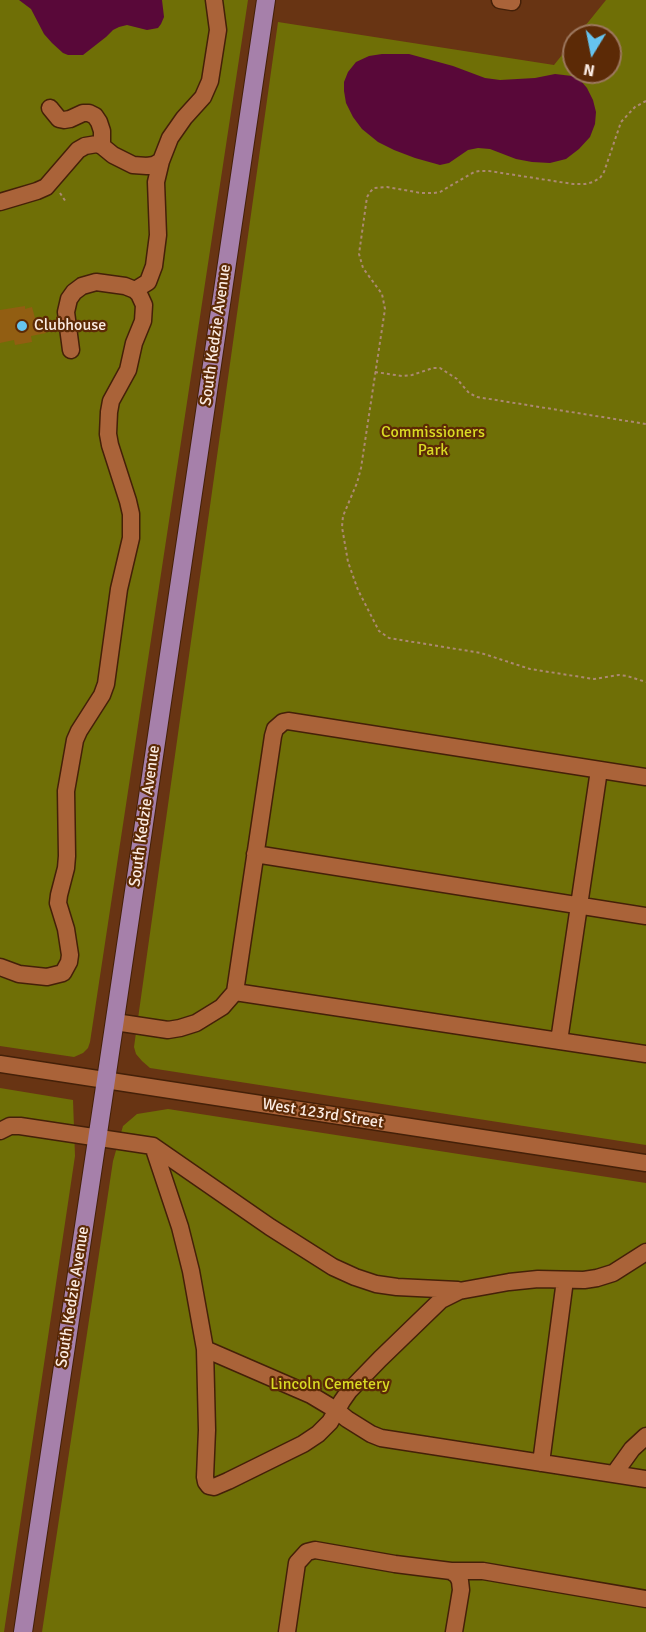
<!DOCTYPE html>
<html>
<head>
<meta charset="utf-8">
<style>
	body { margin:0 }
	#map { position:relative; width:646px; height:1632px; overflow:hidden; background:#683413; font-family:Signika,sans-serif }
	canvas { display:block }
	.north { position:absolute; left:562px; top:24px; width:60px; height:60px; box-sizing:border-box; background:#5c2a06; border:2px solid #9c775e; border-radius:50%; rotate:190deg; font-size:16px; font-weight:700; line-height:24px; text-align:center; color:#fbebe2 }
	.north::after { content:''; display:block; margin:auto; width:21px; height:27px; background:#66c4ef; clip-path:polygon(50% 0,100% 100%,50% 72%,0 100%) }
</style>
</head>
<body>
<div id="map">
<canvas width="646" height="1632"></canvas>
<div class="north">N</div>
</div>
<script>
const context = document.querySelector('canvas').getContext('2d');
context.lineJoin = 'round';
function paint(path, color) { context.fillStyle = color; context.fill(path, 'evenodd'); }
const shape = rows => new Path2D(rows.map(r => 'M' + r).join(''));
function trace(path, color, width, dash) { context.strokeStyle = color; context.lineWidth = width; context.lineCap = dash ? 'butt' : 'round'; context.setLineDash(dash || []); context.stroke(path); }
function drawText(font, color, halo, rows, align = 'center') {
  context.font = font + ' Signika,sans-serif'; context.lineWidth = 4.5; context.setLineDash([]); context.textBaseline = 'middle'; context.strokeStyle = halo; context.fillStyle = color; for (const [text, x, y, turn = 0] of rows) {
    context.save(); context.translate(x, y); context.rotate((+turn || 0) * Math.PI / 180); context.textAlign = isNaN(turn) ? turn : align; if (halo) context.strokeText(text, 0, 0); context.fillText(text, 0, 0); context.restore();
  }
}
const green = shape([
	[0,0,248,0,90,1042,88,1048,83,1053,74,1057,0,1046],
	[606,0,646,0,646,1145,150,1068,142,1061,136,1054,134,1047,278,22,554,65,574,40,574,72,610,72,610,36,577,36],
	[0,1088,73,1100,75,1156,4,1632,0,1632],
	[168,1109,646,1183,646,1632,42,1632,113,1161,123,1126,137,1114]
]);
const water = shape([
	[19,0,162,0,164,17,161,24,158,28,147,30,127,25,119,27,113,30,106,37,83,55,68,55,63,53,52,43,44,34,31,9],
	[382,54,409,54,453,66,485,78,500,80,535,78,555,74,572,76,581,81,587,88,593,100,596,112,595,124,590,137,579,149,566,159,550,163,532,162,516,159,490,149,478,148,468,150,449,163,440,165,415,158,394,150,378,142,362,129,353,117,346,103,344,91,344,82,348,72,356,62,369,56]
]);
const building = shape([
	[25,306,25,309,32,307,35,318,42,317,46,333,31,336,32,342,15,345,14,340,0,343,0,310]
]);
const path = shape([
	[646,101,635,107,621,122,604,172,600,178,593,182,585,184,573,184,489,171,480,171,474,172,440,192,434,193,421,193,387,187,374,188,370,192,367,197,359,254,363,268,382,294,385,309,361,468,357,483,343,516,342,527,348,562,358,590,379,631,389,638,481,653,530,669,594,679,619,675,627,676,646,682],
	[60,193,66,202],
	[375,372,402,376,412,375,433,368,440,368,457,379,469,393,477,397,646,424]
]);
const minor = shape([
	[500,0,512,2,512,0],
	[50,108,59,119,64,120,70,119,83,113,89,113,95,116,99,122,102,131,102,146],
	[0,202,37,191,46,187,78,150,85,146,97,144,102,146,113,155,133,165,147,166,154,165,161,161],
	[135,290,148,282,154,266,158,235,156,182,161,161,170,138,184,118,203,97,210,81,218,30,214,0],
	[255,854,646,916],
	[0,967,19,974,47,977,63,973,69,962,70,955,66,929,58,903,59,895,66,868,67,856,66,791,75,740,79,731,102,695,106,684,119,589,131,538,131,514,128,501,110,445,108,434,109,412,111,401,128,370,134,343,143,321,144,305,139,294,135,290,125,286,96,282,82,286,74,292,69,299,66,312,71,350],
	[235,992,646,1054],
	[115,1022,168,1030,180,1028,196,1023,222,1007,235,992,273,736,275,729,283,722,288,721,646,777],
	[559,1041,599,770],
	[0,1064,646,1163],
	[0,1131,10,1126,20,1126,153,1146,270,1227,333,1267,355,1277,376,1284,397,1287,458,1290],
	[153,1146,180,1227,191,1271,205,1349,207,1430,205,1477,206,1482,209,1486,214,1487,228,1481,303,1444,318,1434,330,1422,342,1401,349,1391,380,1359,441,1300,459,1291,509,1282,538,1279,584,1280,597,1278,613,1273,646,1252],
	[205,1349,311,1395,336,1410,347,1419,371,1434,381,1438,646,1479],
	[541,1463,565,1280],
	[614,1474,632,1449,646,1436],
	[451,1571,483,1571,646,1599],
	[287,1632,297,1563,307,1552,315,1550,395,1564,451,1571,457,1575,460,1581,461,1590,454,1632]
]);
const major = shape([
	[23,1632,106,1080,266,0]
]);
const markers = [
	[22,326,6,"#66c4ef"]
];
const poiNames = [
	["Clubhouse",34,326]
];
const streetNames = [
	["South Kedzie Avenue",216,335,-82],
	["South Kedzie Avenue",145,816,-82],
	["West 123rd Street",323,1114,9],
	["South Kedzie Avenue",73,1297,-81]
];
const parkNames = [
	["Commissioners",433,433],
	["Park",433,451],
	["Lincoln Cemetery",330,1385]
];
paint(green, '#6f6f06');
paint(water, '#590839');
paint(building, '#925e12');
trace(minor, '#442008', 19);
trace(major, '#442008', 20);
trace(path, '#ac8973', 2, [3, 3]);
trace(minor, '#aa6339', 16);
trace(major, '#a680aa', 18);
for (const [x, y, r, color] of markers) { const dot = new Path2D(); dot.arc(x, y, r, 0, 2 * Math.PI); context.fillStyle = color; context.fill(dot); trace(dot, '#5c2a06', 2); }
drawText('16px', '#fbebe2', '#5c2a06', poiNames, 'left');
drawText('16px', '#fbebe2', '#5c2a06', streetNames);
drawText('16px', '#d9da24', '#5c2a06', parkNames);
</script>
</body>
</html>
